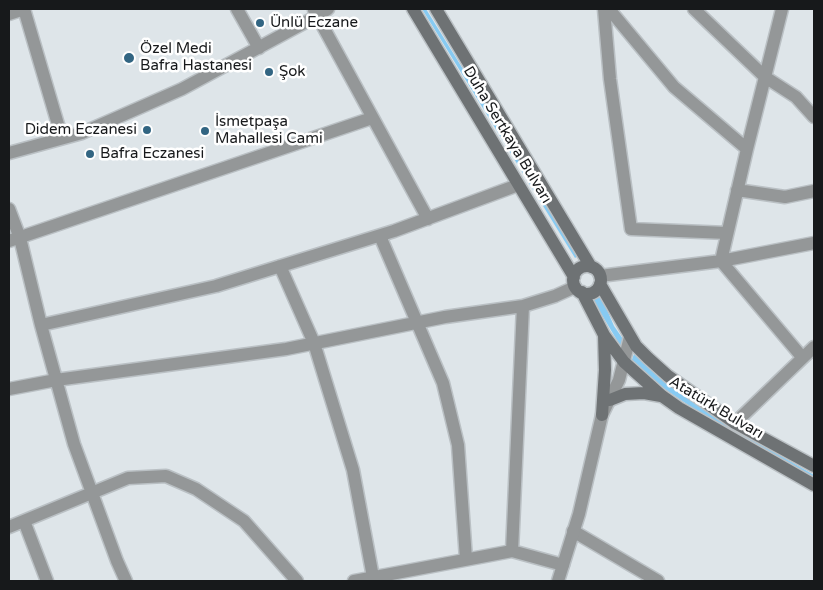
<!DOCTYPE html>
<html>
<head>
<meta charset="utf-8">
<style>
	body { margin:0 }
	#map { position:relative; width:823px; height:590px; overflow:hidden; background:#dee5e9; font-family:"Varela Round",sans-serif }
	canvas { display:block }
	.frame { position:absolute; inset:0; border:10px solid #17191b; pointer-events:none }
</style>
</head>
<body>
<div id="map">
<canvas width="823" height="590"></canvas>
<div class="frame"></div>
</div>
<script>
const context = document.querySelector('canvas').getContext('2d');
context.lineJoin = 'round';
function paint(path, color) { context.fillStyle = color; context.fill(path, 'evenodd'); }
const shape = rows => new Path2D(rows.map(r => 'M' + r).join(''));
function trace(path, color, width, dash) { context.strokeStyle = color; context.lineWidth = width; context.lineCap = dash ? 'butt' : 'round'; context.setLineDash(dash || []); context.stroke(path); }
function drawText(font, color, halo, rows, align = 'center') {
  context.font = font + ' "Varela Round",sans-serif'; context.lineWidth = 5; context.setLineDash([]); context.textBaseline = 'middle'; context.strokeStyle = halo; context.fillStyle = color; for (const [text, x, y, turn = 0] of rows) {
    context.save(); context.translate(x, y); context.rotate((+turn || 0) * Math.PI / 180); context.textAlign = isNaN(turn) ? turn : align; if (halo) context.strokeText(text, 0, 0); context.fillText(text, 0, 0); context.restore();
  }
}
const green = shape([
	[422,9,426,9,578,256,575,258],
	[601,296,614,326,623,339,621,347,593,300],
	[634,354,665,381,717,419,814,475,814,480,715,423,666,390,631,362]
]);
const minor = shape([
	[237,9,259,48],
	[604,9,610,79,631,229,727,233],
	[609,9,674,87,747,149],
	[694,9,765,77,796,97,814,117],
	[782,9,747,149,721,261,802,357],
	[314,10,428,219],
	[9,14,24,9,62,138],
	[9,153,82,133,182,89,317,16,328,9],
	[737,190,785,197,814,191],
	[9,209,20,238,41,325,74,444,117,561,126,581],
	[380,236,443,383,458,445,466,559],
	[9,241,372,118],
	[280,266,314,343,353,470,373,577],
	[600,276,721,261,814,243],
	[41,325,216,286,394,231,518,185],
	[9,389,56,380,286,349,445,317,523,306,555,296,575,287],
	[735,423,814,347],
	[24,521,47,581],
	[9,527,128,478,166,476,196,489,244,521,297,581],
	[573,531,658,581],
	[512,551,523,306],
	[354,581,512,551,563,565]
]);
const tertiary = shape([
	[558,581,579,514,602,415,619,380,630,337]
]);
const secondary = shape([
	[413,9,574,277],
	[436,9,591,267],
	'573 280a14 14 0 1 1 28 0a14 14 0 1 1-28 0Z',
	[600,284,636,346,648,358,668,376,735,423,814,466],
	[582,292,604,335,624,362,662,396,679,408,814,485],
	[610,400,625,394,644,393,661,396],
	[602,415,605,370,604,335]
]);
const markers = [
	[260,23,5,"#326582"],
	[129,58,6,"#326582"],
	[269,72,5,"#326582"],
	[147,130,5,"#326582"],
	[205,131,5,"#326582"],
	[90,154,5,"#326582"]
];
const poiNames = [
	["Ünlü Eczane",270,23],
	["Özel Medi",140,49],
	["Bafra Hastanesi",140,66],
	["Şok",279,72],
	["İsmetpaşa",215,122],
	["Mahallesi Cami",215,139],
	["Didem Eczanesi",137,130,"right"],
	["Bafra Eczanesi",100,154]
];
const streetNames = [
	["Duha Sertkaya Bulvarı",507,135,59],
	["Atatürk Bulvarı",716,408,31]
];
paint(green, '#87caf2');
trace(minor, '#bac0c4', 15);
trace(tertiary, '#bac0c4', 15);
trace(secondary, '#bac0c4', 15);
trace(minor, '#949798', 12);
trace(tertiary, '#949798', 12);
trace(secondary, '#6e7274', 12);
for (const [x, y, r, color] of markers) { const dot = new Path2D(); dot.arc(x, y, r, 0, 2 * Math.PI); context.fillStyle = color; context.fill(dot); trace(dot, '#fff', 2); }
drawText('15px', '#17191b', '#fff', poiNames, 'left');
drawText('15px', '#17191b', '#fff', streetNames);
</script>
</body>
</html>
